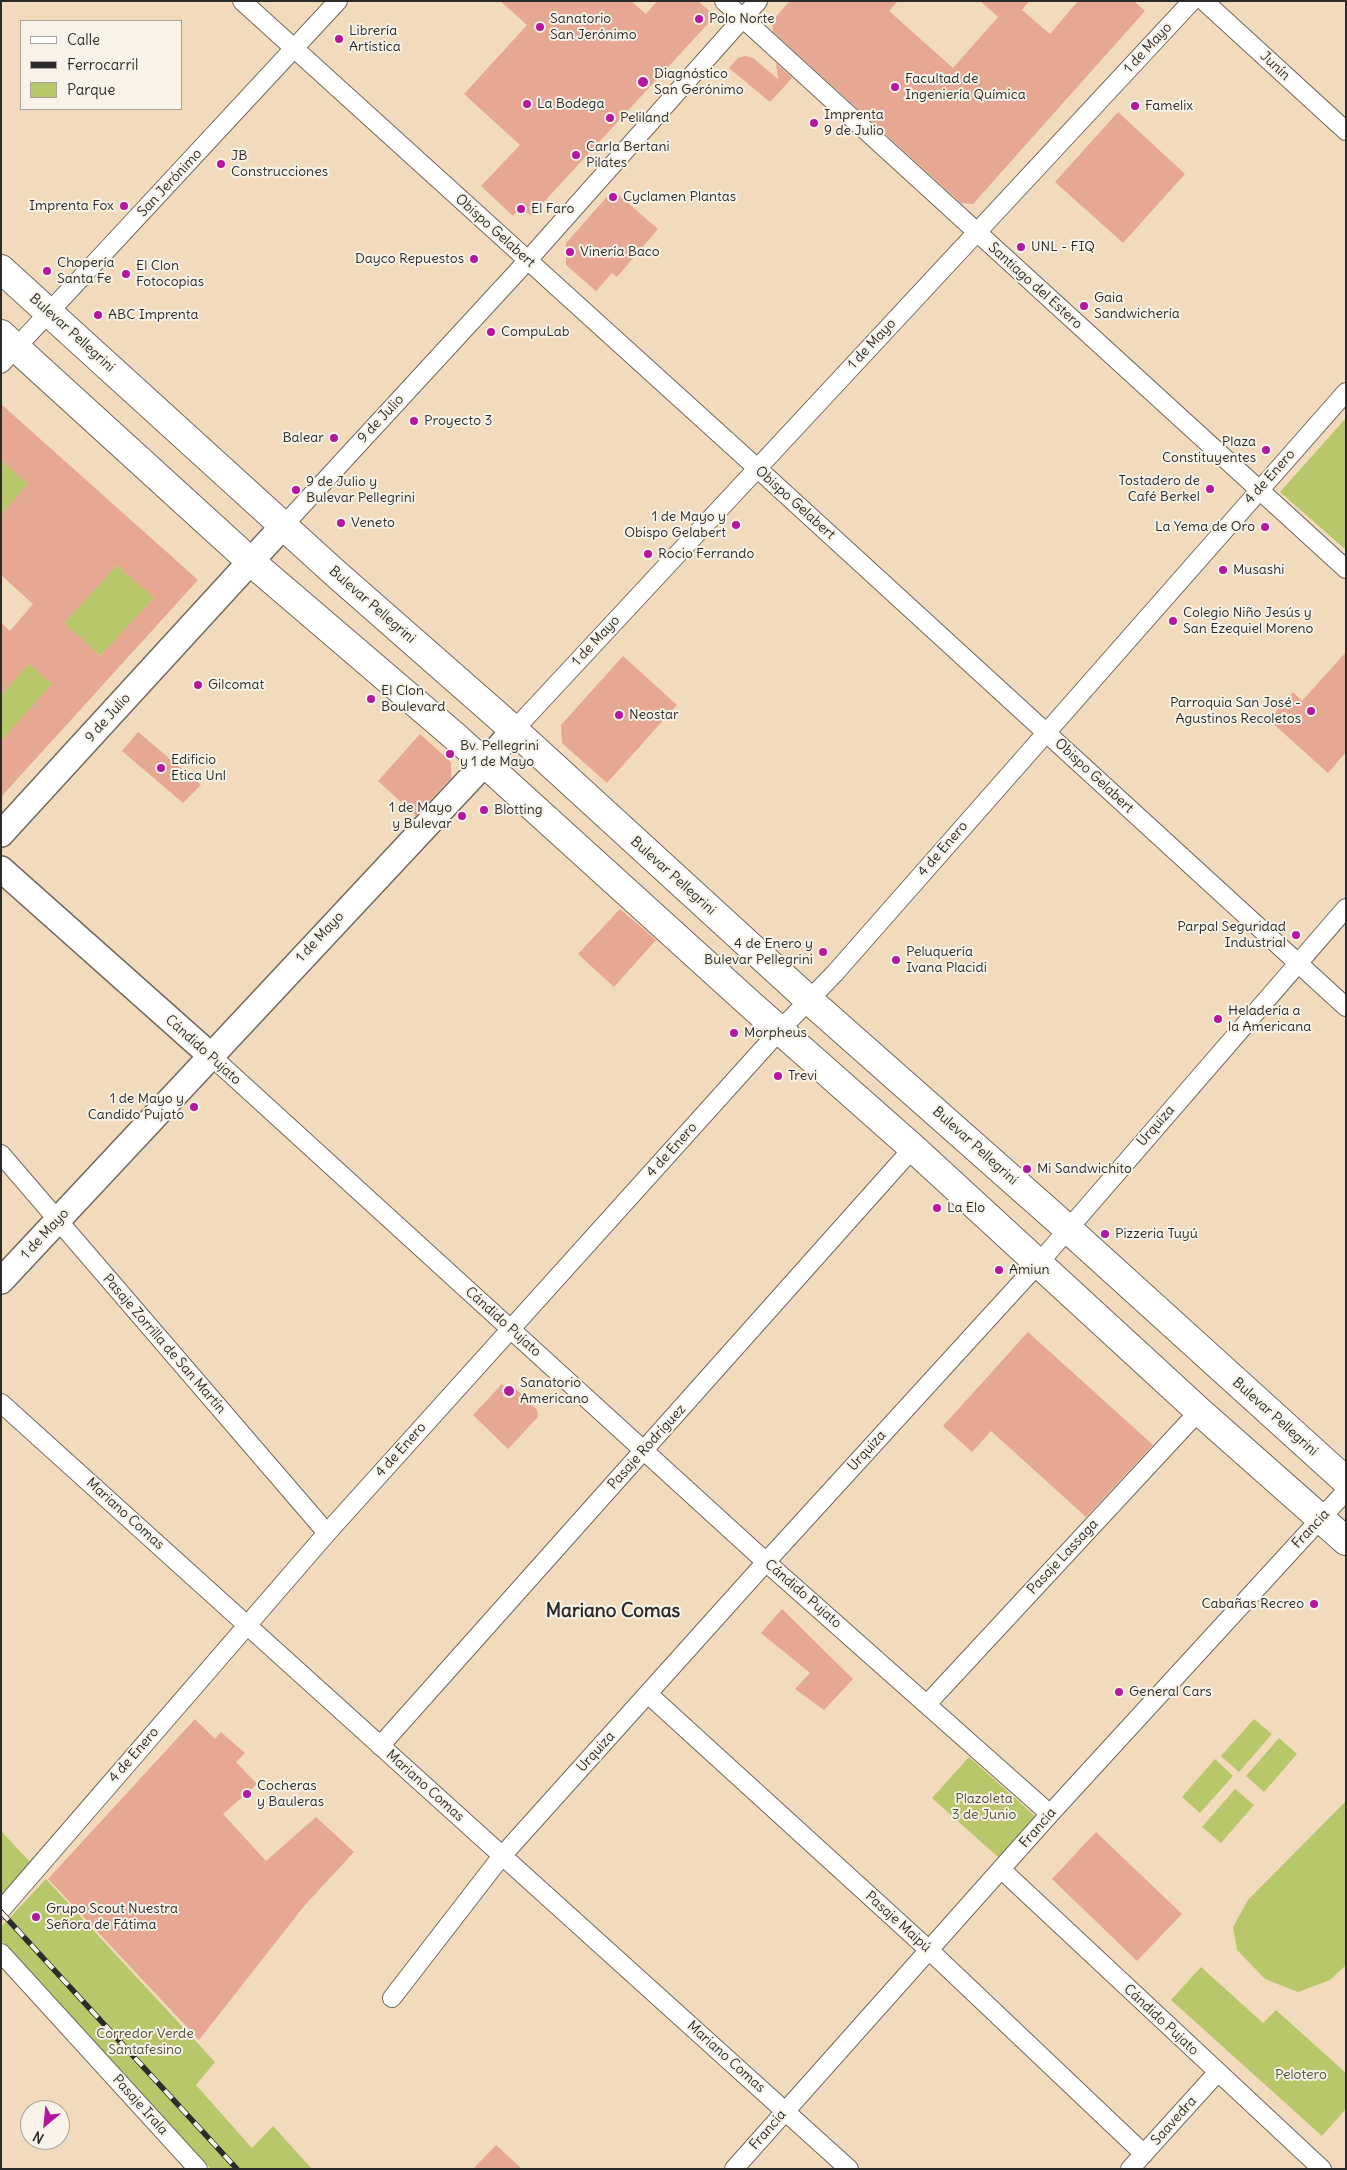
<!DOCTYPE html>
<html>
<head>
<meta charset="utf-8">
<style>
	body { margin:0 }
	#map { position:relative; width:1347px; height:2170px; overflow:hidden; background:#f2dbbc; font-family:Delius,sans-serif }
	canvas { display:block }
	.frame { position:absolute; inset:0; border:2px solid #2b2b2b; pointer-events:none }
	.legend { position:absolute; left:20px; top:20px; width:162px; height:90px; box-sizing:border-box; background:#f7f3e8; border:1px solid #a5a39c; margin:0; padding:6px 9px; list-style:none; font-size:15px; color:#2b2b2b }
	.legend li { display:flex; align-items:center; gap:10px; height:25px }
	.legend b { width:25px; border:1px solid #a5a39c }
	.north { position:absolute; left:20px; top:2100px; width:50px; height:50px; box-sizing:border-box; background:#f7f3e8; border:1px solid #a5a39c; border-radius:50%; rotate:208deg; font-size:14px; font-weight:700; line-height:20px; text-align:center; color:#2b2b2b }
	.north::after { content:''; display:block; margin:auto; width:18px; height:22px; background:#b5179e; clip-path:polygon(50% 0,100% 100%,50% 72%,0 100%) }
</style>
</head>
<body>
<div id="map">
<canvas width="1347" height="2170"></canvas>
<div class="frame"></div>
<ul class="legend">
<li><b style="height:6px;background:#fff"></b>Calle</li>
<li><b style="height:6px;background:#2b2b2b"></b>Ferrocarril</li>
<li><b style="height:14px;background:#b8c769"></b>Parque</li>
</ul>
<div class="north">N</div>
</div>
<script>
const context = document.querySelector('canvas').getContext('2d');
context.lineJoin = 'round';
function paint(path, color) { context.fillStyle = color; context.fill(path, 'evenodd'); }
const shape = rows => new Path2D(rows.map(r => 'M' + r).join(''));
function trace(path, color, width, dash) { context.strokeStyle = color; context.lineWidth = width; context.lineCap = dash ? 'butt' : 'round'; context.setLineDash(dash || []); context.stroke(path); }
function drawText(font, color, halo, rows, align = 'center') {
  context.font = font + ' Delius,sans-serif'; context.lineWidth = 4; context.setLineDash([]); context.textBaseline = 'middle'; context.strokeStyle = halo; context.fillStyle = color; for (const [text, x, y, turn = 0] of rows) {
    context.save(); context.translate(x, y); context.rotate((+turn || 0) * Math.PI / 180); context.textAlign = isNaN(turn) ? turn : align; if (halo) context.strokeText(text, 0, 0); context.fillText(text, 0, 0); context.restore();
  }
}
const green = shape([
	[1346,418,1346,550,1280,492],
	[1,461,28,484,1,515],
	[117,565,154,598,100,656,64,623],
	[29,664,52,684,1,741,1,695],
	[1254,1719,1272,1734,1239,1772,1221,1756],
	[1279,1738,1297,1754,1264,1792,1246,1776],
	[969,1757,1036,1817,999,1858,932,1798],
	[1215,1759,1233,1776,1200,1813,1182,1797],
	[1235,1789,1254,1805,1221,1843,1202,1827],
	[1346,1801,1346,1965,1330,1980,1298,1992,1265,1979,1237,1950,1233,1927,1248,1900],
	[1,1831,31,1863,1,1894],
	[46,1879,215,2062,196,2085,252,2148,273,2126,312,2169,211,2169,1,1940,1,1927],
	[1201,1967,1263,2023,1276,2010,1346,2073,1346,2109,1322,2136,1171,2000]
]);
const building = shape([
	[500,1,631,1,646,14,657,1,698,1,715,16,531,216,528,213,515,213,513,216,481,186,520,145,464,94,527,25],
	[790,1,898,1,889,11,953,68,998,17,980,1,1029,1,1022,10,1050,34,1078,1,1134,1,1145,11,973,204,961,203,773,32,772,21],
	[745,56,753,58,778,79,776,63,792,78,770,102,729,68,738,58],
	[1118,112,1185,174,1123,243,1055,182],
	[613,190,658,229,617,277,612,273,596,291,566,265,566,243],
	[1,404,198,580,1,797,1,741,52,684,29,664,1,695,1,623,10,631,33,604,1,575,1,515,28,484,1,461],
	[117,565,154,598,100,656,64,623],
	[1346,652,1346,752,1328,773,1269,720,1293,692,1302,701],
	[623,656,677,705,607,783,562,743,561,725],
	[138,732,201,785,183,803,122,751],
	[420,734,451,762,451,778,416,816,378,781],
	[620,909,656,940,614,987,578,954],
	[1028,1332,1153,1445,1086,1517,991,1431,972,1452,943,1426],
	[502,1384,512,1393,515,1388,537,1410,538,1417,508,1449,473,1415],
	[782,1609,853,1679,824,1710,795,1689,810,1673,761,1633],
	[195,1719,215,1739,221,1732,245,1753,236,1762,257,1784,223,1814,266,1861,316,1817,354,1852,305,1905,199,2040,48,1879],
	[1096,1832,1182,1914,1137,1961,1052,1879],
	[496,2145,522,2169,473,2169]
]);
const street = shape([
	[242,1,757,468,1346,1007],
	[724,1,1346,569],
	[1204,1,1346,131],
	[1,364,338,1],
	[284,525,528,260,758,1],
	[514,730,1192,1],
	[210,1055,766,1562,1050,1814],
	[1,1154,327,1533],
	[1,1403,849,2169],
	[648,1694,929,1950,1144,2154],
	[928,1703,1199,1411],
	[380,1746,913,1148],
	[1002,1870,1322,2169],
	[1,1910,327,1533,781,1029,835,973,1346,392],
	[1,1953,198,2169],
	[392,1998,501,1857,766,1562,1038,1264,1346,908],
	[734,2169,1050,1814,1346,1491],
	[1130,2169,1217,2073]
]);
const secondary = shape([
	[1,834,284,525],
	[1,869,210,1055],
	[1,1281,484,764,514,730]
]);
const primary = shape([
	[1,269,334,572,514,730,809,1000,1068,1229,1346,1481],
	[1,334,250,561,458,739,749,1003,913,1148,1199,1411,1346,1541]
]);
const rail = shape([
	[1,1912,237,2169]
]);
const markers = [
	[699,19,5,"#b5179e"],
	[540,27,5,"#b5179e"],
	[339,39,5,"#b5179e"],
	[643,82,6,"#b5179e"],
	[895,87,5,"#b5179e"],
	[527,104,5,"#b5179e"],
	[1135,106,5,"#b5179e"],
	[610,118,5,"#b5179e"],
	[814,123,5,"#b5179e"],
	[576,155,5,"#b5179e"],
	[221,164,5,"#b5179e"],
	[613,197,5,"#b5179e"],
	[124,206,5,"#b5179e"],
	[521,209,5,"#b5179e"],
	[1021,247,5,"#b5179e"],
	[570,252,5,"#b5179e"],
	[474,259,5,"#b5179e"],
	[47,271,5,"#b5179e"],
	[126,274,5,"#b5179e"],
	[1084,306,5,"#b5179e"],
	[98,315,5,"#b5179e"],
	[491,332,5,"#b5179e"],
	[414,421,5,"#b5179e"],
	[334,438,5,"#b5179e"],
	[1266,450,5,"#b5179e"],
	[1210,489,5,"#b5179e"],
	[296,490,5,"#b5179e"],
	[341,523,5,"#b5179e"],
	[736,525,5,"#b5179e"],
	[1265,527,5,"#b5179e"],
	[648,554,5,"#b5179e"],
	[1223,570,5,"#b5179e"],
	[1173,621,5,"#b5179e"],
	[198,685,5,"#b5179e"],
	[371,699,5,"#b5179e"],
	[1311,711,5,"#b5179e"],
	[619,715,5,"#b5179e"],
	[450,754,5,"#b5179e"],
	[161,768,5,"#b5179e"],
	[484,810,5,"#b5179e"],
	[462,816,5,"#b5179e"],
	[1296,935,5,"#b5179e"],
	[823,952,5,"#b5179e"],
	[896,960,5,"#b5179e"],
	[1218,1019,5,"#b5179e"],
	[734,1033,5,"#b5179e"],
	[778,1076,5,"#b5179e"],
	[194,1107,5,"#b5179e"],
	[1027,1169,5,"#b5179e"],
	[937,1208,5,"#b5179e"],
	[1105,1234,5,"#b5179e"],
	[999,1270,5,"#b5179e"],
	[509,1391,6,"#b5179e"],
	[1314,1604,5,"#b5179e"],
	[1119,1692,5,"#b5179e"],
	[247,1794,5,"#b5179e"],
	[36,1917,5,"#b5179e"]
];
const poiNames = [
	["Sanatorio",550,19],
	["San Jerónimo",550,35],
	["Polo Norte",709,19],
	["Librería",349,31],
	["Artística",349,47],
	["Diagnóstico",654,74],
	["San Gerónimo",654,90],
	["Facultad de",905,79],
	["Ingeniería Química",905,95],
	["La Bodega",537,104],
	["Famelix",1145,106],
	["Imprenta",824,115],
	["9 de Julio",824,131],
	["Peliland",620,118],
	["Carla Bertani",586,147],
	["Pilates",586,163],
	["JB",231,156],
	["Construcciones",231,172],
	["Cyclamen Plantas",623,197],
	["Imprenta Fox",114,206,"right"],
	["El Faro",531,209],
	["UNL - FIQ",1031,247],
	["Vinería Baco",580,252],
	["Dayco Repuestos",464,259,"right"],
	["Chopería",57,263],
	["Santa Fe",57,279],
	["El Clon",136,266],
	["Fotocopias",136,282],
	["Gaia",1094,298],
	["Sandwichería",1094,314],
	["ABC Imprenta",108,315],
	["CompuLab",501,332],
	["Proyecto 3",424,421],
	["Balear",324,438,"right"],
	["Plaza",1256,442,"right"],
	["Constituyentes",1256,458,"right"],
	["Tostadero de",1200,481,"right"],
	["Café Berkel",1200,497,"right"],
	["9 de Julio y",306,482],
	["Bulevar Pellegrini",306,498],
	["1 de Mayo y",726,517,"right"],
	["Obispo Gelabert",726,533,"right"],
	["Veneto",351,523],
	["La Yema de Oro",1255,527,"right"],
	["Rocio Ferrando",658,554],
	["Musashi",1233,570],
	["Colegio Niño Jesús y",1183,613],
	["San Ezequiel Moreno",1183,629],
	["Gilcomat",208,685],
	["El Clon",381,691],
	["Boulevard",381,707],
	["Parroquia San José -",1301,703,"right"],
	["Agustinos Recoletos",1301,719,"right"],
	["Neostar",629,715],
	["Bv. Pellegrini",460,746],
	["y 1 de Mayo",460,762],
	["Edificio",171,760],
	["Etica Unl",171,776],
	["1 de Mayo",452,808,"right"],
	["y Bulevar",452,824,"right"],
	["Blotting",494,810],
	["Parpal Seguridad",1286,927,"right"],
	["Industrial",1286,943,"right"],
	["4 de Enero y",813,944,"right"],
	["Bulevar Pellegrini",813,960,"right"],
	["Peluquería",906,952],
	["Ivana Placidi",906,968],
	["Heladería a",1228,1011],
	["la Americana",1228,1027],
	["Morpheus",744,1033],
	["Trevi",788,1076],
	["1 de Mayo y",184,1099,"right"],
	["Candido Pujato",184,1115,"right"],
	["Mi Sandwichito",1037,1169],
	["La Elo",947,1208],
	["Pizzeria Tuyú",1115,1234],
	["Amiun",1009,1270],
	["Sanatorio",520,1383],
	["Americano",520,1399],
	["Cabañas Recreo",1304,1604,"right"],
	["General Cars",1129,1692],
	["Cocheras",257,1786],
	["y Bauleras",257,1802],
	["Grupo Scout Nuestra",46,1909],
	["Señora de Fátima",46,1925]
];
const streetNames = [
	["1 de Mayo",1148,48,-47],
	["Junín",1275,66,43],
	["San Jerónimo",170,183,-47],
	["Obispo Gelabert",495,231,42],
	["Santiago del Estero",1035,286,42],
	["Bulevar Pellegrini",72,333,42],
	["1 de Mayo",872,344,-47],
	["9 de Julio",381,419,-47],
	["4 de Enero",1270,477,-48],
	["Obispo Gelabert",795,503,42],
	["Bulevar Pellegrini",372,605,41],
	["1 de Mayo",596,641,-47],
	["9 de Julio",108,718,-48],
	["Obispo Gelabert",1094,776,43],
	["4 de Enero",943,849,-49],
	["Bulevar Pellegrini",673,876,42],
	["1 de Mayo",320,937,-47],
	["Cándido Pujato",203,1050,42],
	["Urquiza",1156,1126,-49],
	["Bulevar Pellegrini",975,1146,42],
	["4 de Enero",672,1150,-48],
	["1 de Mayo",45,1234,-47],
	["Cándido Pujato",503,1322,42],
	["Pasaje Zorrilla de San Martín",164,1344,49],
	["Bulevar Pellegrini",1275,1417,42],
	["Pasaje Rodríguez",647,1447,-48],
	["4 de Enero",401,1450,-48],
	["Urquiza",867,1451,-48],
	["Mariano Comas",125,1514,42],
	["Francia",1311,1529,-47],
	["Pasaje Lassaga",1063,1557,-47],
	["Cándido Pujato",803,1594,41],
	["Urquiza",596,1752,-48],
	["4 de Enero",134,1755,-49],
	["Mariano Comas",425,1786,42],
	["Francia",1038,1828,-49],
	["Pasaje Maipú",898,1922,42],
	["Cándido Pujato",1161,2020,43],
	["Mariano Comas",726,2057,42],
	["Pasaje Irala",140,2105,48],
	["Saavedra",1174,2121,-48],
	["Francia",768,2130,-49]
];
const parkNames = [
	["Plazoleta",984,1799],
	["3 de Junio",984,1815],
	["Corredor Verde",145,2034],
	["Santafesino",145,2050],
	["Pelotero",1301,2075]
];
const districtNames = [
	["Mariano Comas",613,1612]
];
paint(green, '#b8c769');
paint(building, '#e6a793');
trace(street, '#71695e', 20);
trace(secondary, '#71695e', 28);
trace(primary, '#71695e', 30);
trace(street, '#fff', 18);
trace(secondary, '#fff', 25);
trace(primary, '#fff', 28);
trace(rail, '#2b2b2b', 5.5);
trace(rail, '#f7f3e8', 4, [11]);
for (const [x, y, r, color] of markers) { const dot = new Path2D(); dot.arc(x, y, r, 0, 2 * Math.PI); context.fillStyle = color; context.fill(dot); trace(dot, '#f7f3e8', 2); }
drawText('14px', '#2b2b2b', '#f7f3e8', poiNames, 'left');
drawText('14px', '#2b2b2b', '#f7f3e8', streetNames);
drawText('14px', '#4e523a', '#f7f3e8', parkNames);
drawText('bold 19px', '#2b2b2b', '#f7f3e8', districtNames);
</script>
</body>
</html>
